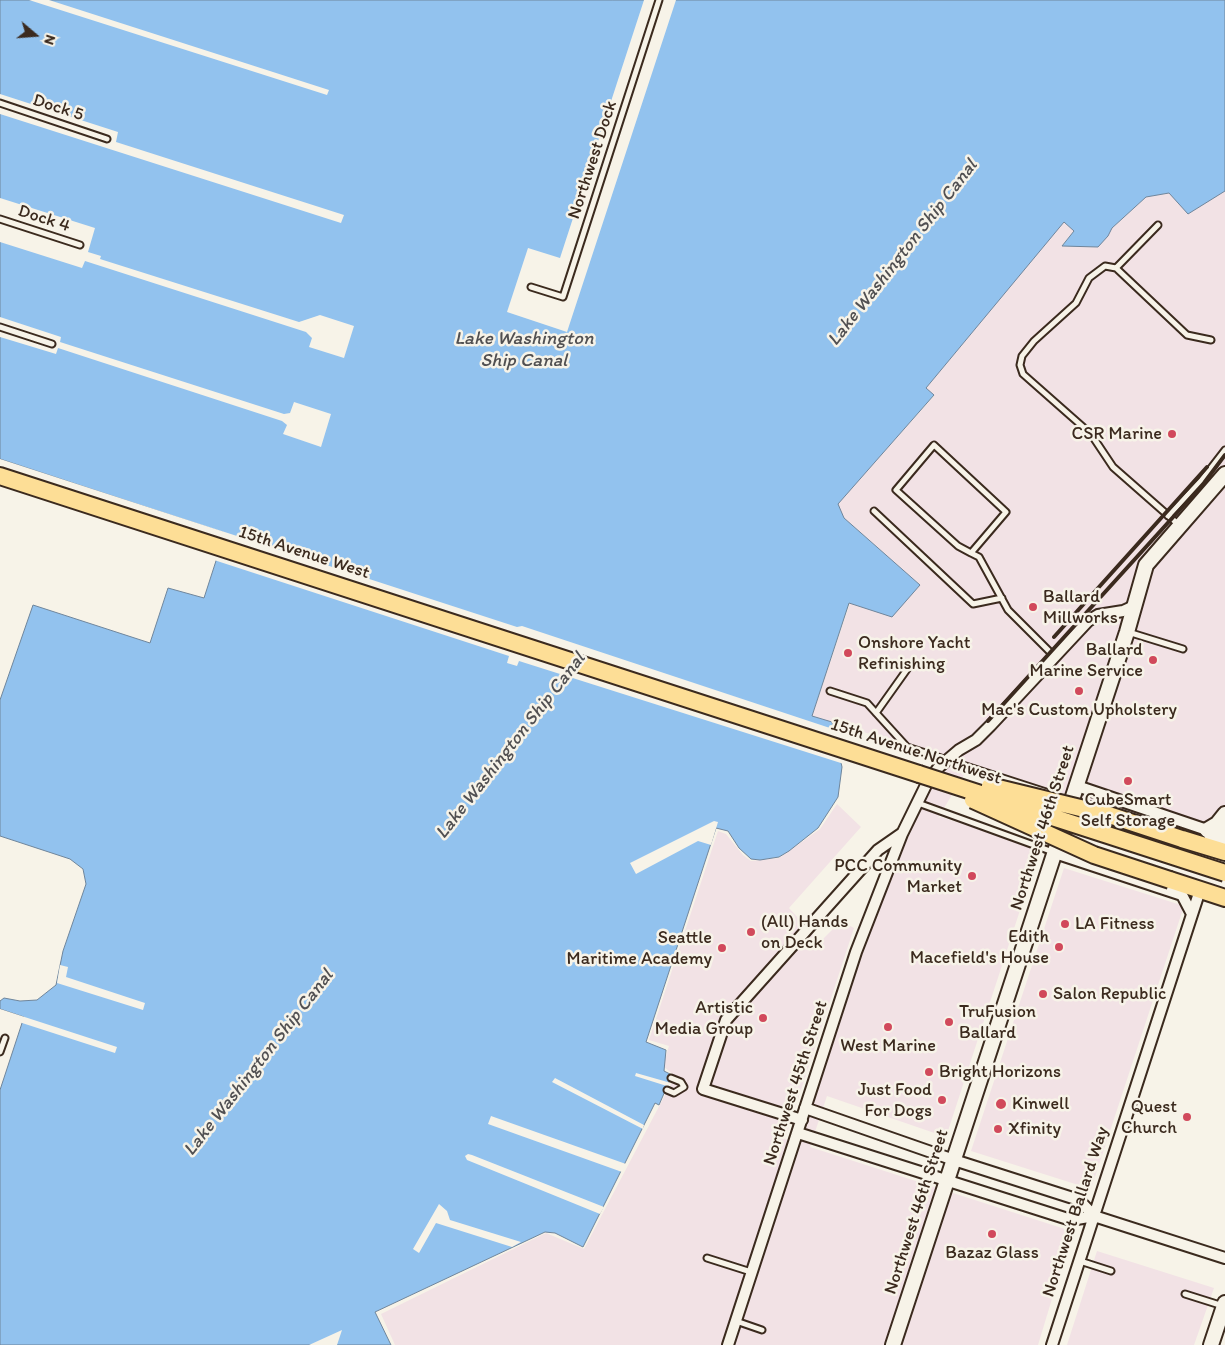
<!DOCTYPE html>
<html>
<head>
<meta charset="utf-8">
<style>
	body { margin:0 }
	#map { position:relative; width:1225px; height:1345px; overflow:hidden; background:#f7f3e8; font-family:Itim,sans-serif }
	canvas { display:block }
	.north { position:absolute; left:10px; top:10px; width:50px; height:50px; -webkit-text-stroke:4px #f7f3e8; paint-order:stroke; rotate:108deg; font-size:14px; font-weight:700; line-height:20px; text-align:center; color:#3b2a1e }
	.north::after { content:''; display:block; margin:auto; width:18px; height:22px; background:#3b2a1e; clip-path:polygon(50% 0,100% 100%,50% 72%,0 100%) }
</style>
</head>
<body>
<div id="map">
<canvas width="1225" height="1345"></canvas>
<div class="north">N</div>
</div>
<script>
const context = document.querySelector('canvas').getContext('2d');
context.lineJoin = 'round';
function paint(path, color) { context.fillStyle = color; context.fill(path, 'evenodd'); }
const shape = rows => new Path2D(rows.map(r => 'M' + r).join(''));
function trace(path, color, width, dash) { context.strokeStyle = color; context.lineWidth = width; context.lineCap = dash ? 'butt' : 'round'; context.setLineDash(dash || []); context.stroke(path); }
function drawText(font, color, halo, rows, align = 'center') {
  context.font = font + ' Itim,sans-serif'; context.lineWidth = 5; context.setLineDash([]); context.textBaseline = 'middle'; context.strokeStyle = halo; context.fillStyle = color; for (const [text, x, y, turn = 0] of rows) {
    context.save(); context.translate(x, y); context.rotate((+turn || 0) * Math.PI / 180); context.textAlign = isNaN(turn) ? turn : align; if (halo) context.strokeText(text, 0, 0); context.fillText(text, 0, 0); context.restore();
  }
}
const built = shape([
	[1225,191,1225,843,970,765,938,818,941,817,1040,849,946,1137,827,1096,810,1147,1068,1230,1071,1236,1038,1345,395,1345,381,1314,546,1233,584,1249,675,1076,663,1066,669,1046,649,1040,718,831,726,834,743,855,751,861,779,858,820,829,837,804,861,827,789,908,820,942,841,921,854,928,785,1139,797,1143,879,897,911,826,947,758,812,716,850,603,920,585,844,518,837,504,934,396,926,388,1064,221,1074,231,1062,245,1112,228,1146,197,1169,193,1208,201],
	[1064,868,1184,906,1091,1189,971,1151],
	[1097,1251,1214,1288,1194,1345,1067,1345]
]);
const water = shape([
	[0,0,1225,0,1225,191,1188,214,1169,193,1146,197,1112,228,1108,236,1098,247,1062,246,1074,231,1064,222,926,388,934,395,838,504,844,518,920,585,892,617,849,603,812,716,832,722,842,767,838,797,818,828,789,851,779,857,760,860,751,859,739,848,728,831,716,828,646,1042,666,1050,664,1071,672,1075,659,1105,655,1103,583,1247,555,1233,545,1232,375,1312,391,1345,0,1345,0,1090,24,1017,0,1009,0,1001,4,998,20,1001,37,1000,56,985,63,951,86,884,83,869,70,859,0,836,0,700,33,605,150,643,168,588,204,598,225,533,0,459,0,0]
]);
const pier = shape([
	[29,0,49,0,329,90,327,95],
	[644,0,676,0,567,332,507,312,528,248,560,258],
	[0,94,118,132,116,142,344,215,341,223,0,114],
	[0,198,95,228,88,252,101,256,100,259,299,322,320,315,354,326,344,358,309,347,312,338,306,332,85,261,82,268,0,242],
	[0,317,61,337,60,342,284,414,290,413,294,402,331,414,321,447,283,434,287,425,282,421,58,348,56,354,0,337],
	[0,459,517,627,522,626,836,730,844,764,519,661,517,666,507,663,509,656,214,560,222,534,0,462],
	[714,821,718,822,711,845,698,841,636,874,630,863],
	[60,965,68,967,66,977,145,1003,143,1010,57,983],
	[0,1009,117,1047,115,1053,19,1022,21,1018,0,1012],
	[636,1073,671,1083,670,1087,635,1076],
	[555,1078,644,1125,643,1129,552,1082],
	[491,1116,626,1164,622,1172,488,1124],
	[468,1154,472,1155,604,1207,600,1214,467,1160,465,1156],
	[439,1204,447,1211,450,1220,521,1242,512,1247,436,1223,419,1253,413,1249],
	[342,1330,337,1345,309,1345]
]);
const lane = shape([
	[0,103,107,139],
	[0,219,80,245],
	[1116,268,1158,225],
	[531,287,563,297,659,0],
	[0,327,52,344],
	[874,511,973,604,1002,598],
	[1168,516,1201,481,1225,450],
	[1179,525,1113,467,1091,434,1023,374,1020,365,1022,356,1034,341,1076,303,1089,278,1105,266,1116,268,1187,335,1211,340],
	[971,553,1006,512,934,445,896,490,958,546,971,553,979,557,1008,610,1054,656],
	[1128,632,1183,649],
	[830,691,867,703,907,747,1046,792],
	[876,713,908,668],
	[918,803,1053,852],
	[0,1052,5,1038],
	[667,1090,674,1093,684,1087,681,1082,671,1078],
	[707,1258,751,1272],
	[1080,1261,1111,1271],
	[1185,1294,1223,1306],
	[736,1321,762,1330]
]);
const street = shape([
	[1077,786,1207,830,1216,850],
	[1055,853,1182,895,1192,914],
	[805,1108,954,1160,1079,1200,1094,1216,1225,1258],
	[802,1120,703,1089,726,1020,878,850,901,834],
	[798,1133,1071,1220,1094,1216],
	[728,1345,856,952,902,834,927,783,939,767,959,750,976,740,990,726,1088,621,1098,615,1123,611,1134,606],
	[1052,1345,1200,890]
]);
const secondary = shape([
	[1207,830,1217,824,1225,814],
	[1216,850,1225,822],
	[893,1345,1127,632,1146,565,1225,474],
	[1211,1345,1225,1303]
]);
const primary = shape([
	[0,476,919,774],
	[1182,839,1225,852],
	[1170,880,1225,898]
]);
const rail = shape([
	[1054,637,1207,467],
	[988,721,1204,483,1225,455]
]);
const primaryBridge = shape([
	[919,774,1225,873],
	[990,786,1109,815,1182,839],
	[973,800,1094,855,1170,880]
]);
const markers = [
	[1172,434,5,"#d1495b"],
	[1033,607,5,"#d1495b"],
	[848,653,5,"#d1495b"],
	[1153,660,5,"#d1495b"],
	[1079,691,5,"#d1495b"],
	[1128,781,5,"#d1495b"],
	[972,876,5,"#d1495b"],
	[1065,924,5,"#d1495b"],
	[751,932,5,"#d1495b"],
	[1059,947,5,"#d1495b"],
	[722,948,5,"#d1495b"],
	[1043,994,5,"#d1495b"],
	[763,1018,5,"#d1495b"],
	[949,1022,5,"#d1495b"],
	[888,1027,5,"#d1495b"],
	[929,1072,5,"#d1495b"],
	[942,1100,5,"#d1495b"],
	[1001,1104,6,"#d1495b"],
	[1187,1117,5,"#d1495b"],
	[998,1129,5,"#d1495b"],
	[992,1234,5,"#d1495b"]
];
const streetNames = [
	["Dock 5",58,108,18],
	["Northwest Dock",593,160,-72],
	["Dock 4",44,219,18],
	["15th Avenue West",304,553,18],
	["15th Avenue Northwest",916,752,18],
	["Northwest 46th Street",1043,828,-72],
	["Northwest 45th Street",796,1083,-72],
	["Northwest 46th Street",917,1212,-72],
	["Northwest Ballard Way",1076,1212,-72]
];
const poiNames = [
	["CSR Marine",1162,434,"right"],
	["Ballard",1043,597],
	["Millworks",1043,618],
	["Onshore Yacht",858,643],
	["Refinishing",858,664],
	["Ballard",1143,650,"right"],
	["Marine Service",1143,671,"right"],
	["Mac's Custom Upholstery",1079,710,"center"],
	["CubeSmart",1128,800,"center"],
	["Self Storage",1128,821,"center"],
	["PCC Community",962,866,"right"],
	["Market",962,887,"right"],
	["(All) Hands",761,922],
	["on Deck",761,943],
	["LA Fitness",1075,924],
	["Edith",1049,937,"right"],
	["Macefield's House",1049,958,"right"],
	["Seattle",712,938,"right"],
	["Maritime Academy",712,959,"right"],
	["Salon Republic",1053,994],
	["Artistic",753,1008,"right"],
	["Media Group",753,1029,"right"],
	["TruFusion",959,1012],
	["Ballard",959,1033],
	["West Marine",888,1046,"center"],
	["Bright Horizons",939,1072],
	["Just Food",932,1090,"right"],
	["For Dogs",932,1111,"right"],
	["Kinwell",1012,1104],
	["Quest",1177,1107,"right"],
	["Church",1177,1128,"right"],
	["Xfinity",1008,1129],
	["Bazaz Glass",992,1253,"center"]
];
const waterNames = [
	["Lake Washington Ship Canal",903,253,-52],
	["Lake Washington",524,339],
	["Ship Canal",524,361],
	["Lake Washington Ship Canal",511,746,-52],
	["Lake Washington Ship Canal",259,1063,-52]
];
paint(built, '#f2e2e5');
paint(water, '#92c2ee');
trace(water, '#6f859b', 1);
paint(pier, '#f7f3e8');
trace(lane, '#3b2a1e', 9);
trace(street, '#3b2a1e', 14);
trace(secondary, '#3b2a1e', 18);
trace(primary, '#3b2a1e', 20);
trace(lane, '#f7f3e8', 5);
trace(street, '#f7f3e8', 10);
trace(secondary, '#f7f3e8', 14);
trace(primary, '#fdde96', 16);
trace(rail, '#3b2a1e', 4);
trace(primaryBridge, '#3b2a1e', 20, []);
trace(primaryBridge, '#fdde96', 16);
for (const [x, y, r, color] of markers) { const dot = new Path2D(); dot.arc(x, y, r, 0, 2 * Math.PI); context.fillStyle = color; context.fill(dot); trace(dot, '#f7f3e8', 2); }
drawText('18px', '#3b2a1e', '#f7f3e8', streetNames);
drawText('18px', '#3b2a1e', '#f7f3e8', poiNames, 'left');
drawText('italic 19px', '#515052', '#f7f3e8', waterNames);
</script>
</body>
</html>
